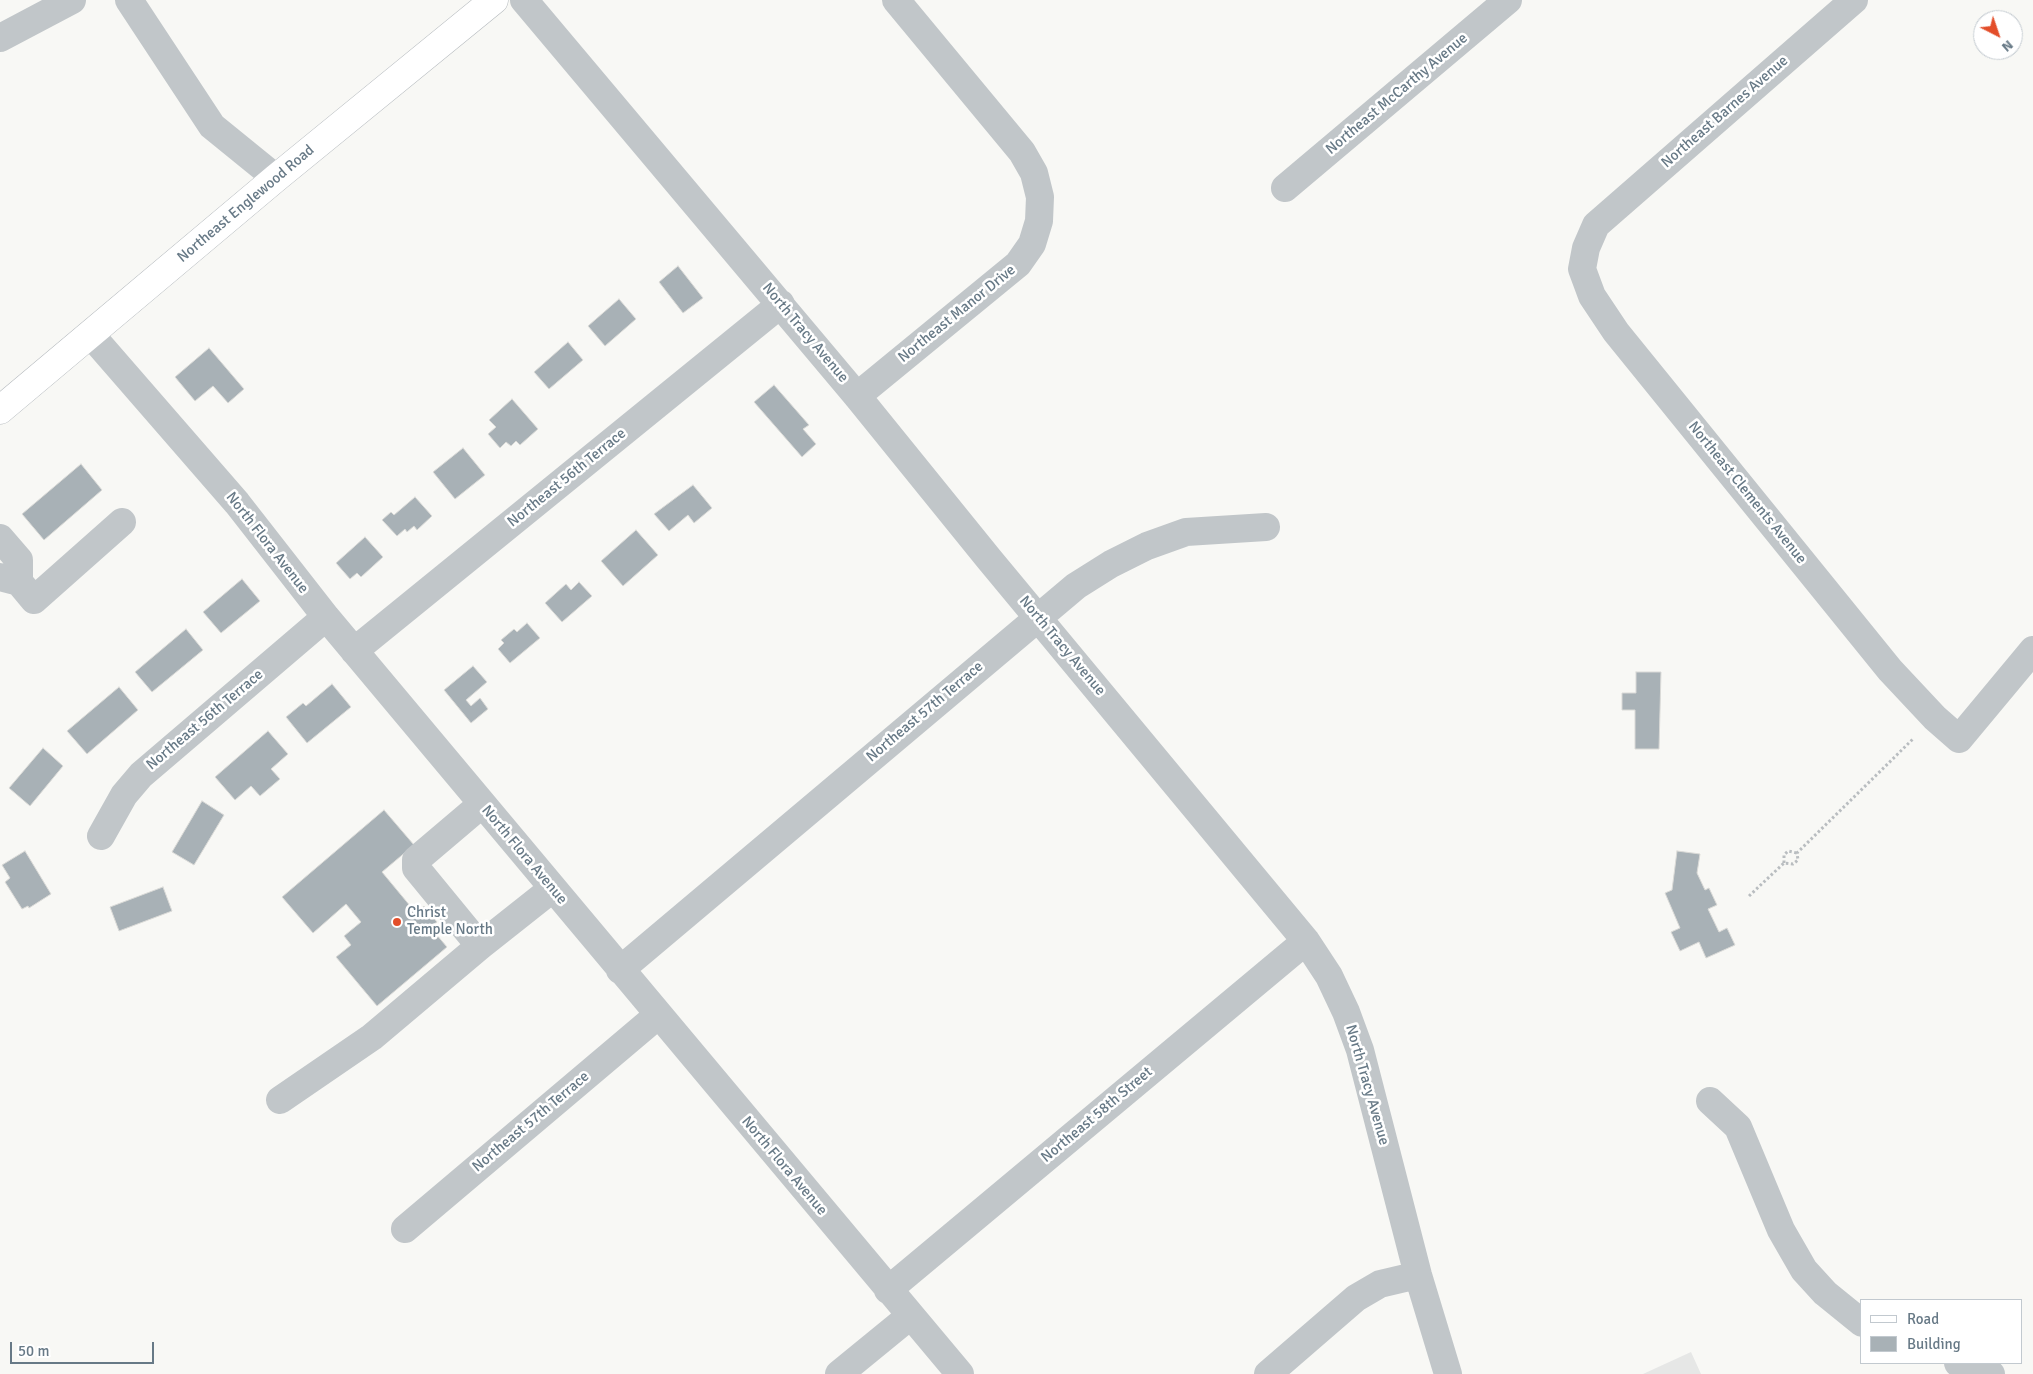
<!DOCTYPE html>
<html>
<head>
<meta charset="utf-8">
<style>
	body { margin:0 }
	#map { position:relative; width:2033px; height:1374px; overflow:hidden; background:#f8f8f5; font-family:Signika,sans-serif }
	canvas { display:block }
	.legend { position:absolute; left:1860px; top:1299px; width:162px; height:65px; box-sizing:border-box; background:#fff; border:1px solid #c2c9cf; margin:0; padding:6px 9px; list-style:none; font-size:15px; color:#677986 }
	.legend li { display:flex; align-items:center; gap:10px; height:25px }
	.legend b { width:25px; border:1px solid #c2c9cf }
	.north { position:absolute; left:1973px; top:10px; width:50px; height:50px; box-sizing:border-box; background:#fff; border:1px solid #c2c9cf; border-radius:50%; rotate:139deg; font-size:14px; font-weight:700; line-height:20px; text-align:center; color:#677986 }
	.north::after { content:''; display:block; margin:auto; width:18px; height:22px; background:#e34e2a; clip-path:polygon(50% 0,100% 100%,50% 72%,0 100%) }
	.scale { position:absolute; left:10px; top:1342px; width:144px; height:22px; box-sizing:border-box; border:2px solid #677986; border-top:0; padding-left:6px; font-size:15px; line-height:18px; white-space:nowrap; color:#677986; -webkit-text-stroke:4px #fff; paint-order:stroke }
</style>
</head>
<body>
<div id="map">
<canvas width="2033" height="1374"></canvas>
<ul class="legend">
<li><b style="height:6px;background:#fff"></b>Road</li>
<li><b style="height:14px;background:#a8b1b6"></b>Building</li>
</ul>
<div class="north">N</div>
<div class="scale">50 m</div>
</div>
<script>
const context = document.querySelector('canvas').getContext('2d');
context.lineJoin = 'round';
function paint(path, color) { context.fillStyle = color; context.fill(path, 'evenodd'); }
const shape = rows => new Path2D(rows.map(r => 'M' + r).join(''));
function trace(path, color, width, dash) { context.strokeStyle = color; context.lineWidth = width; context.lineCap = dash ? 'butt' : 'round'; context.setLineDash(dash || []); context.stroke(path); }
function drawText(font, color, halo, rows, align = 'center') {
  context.font = font + ' Signika,sans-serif'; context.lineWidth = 5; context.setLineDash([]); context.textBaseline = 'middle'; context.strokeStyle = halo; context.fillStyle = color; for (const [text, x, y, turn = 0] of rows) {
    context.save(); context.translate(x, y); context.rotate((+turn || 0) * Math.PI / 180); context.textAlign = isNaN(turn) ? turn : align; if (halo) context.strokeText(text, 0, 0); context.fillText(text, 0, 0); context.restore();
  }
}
const built = shape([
	[1691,1352,1701,1374,1643,1374]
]);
const building = shape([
	[678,266,703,298,683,313,659,282,678,266],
	[619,299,636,319,605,346,588,326,619,299],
	[568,342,583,360,549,389,534,372,568,342],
	[209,348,244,389,228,403,213,386,195,401,175,377,209,348],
	[774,385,809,425,803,429,816,444,802,457,754,402,774,385],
	[512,399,538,429,520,445,516,441,511,446,506,442,500,448,488,434,496,427,489,420,512,399],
	[463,448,485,475,455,499,433,472,463,448],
	[81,464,102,490,44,540,22,514,81,464],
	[693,485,712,508,694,523,688,515,669,531,654,514,693,485],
	[415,497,432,516,417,530,414,526,407,532,405,529,397,536,382,520,391,512,394,515,415,497],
	[636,530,658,555,623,586,601,561,636,530],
	[365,537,383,557,361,577,357,573,350,579,336,563,365,537],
	[242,579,260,601,221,633,203,612,242,579],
	[579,582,592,596,562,622,545,603,566,584,571,590,579,582],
	[527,623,540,638,510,663,498,649,504,643,501,640,514,629,517,632,527,623],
	[186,629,203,650,152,692,135,672,186,629],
	[473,666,487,682,466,700,471,706,480,698,488,709,471,723,444,690,473,666],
	[1636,672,1661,672,1659,749,1635,749,1635,710,1622,710,1622,693,1636,693,1636,672],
	[332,684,351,707,307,743,286,717,303,703,306,706,332,684],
	[119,687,138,710,87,754,67,731,119,687],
	[268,731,288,754,271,769,280,779,260,796,251,786,235,800,215,777,268,731],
	[43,748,63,766,30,806,9,788,43,748],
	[202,801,224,815,194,865,172,852,202,801],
	[384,810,414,845,382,872,416,913,424,906,437,922,430,927,447,947,377,1006,336,957,351,945,344,936,361,922,346,904,313,933,282,897,384,810],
	[25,851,51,894,29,908,28,906,22,909,5,882,10,878,2,865,25,851],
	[1677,851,1700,854,1697,873,1705,890,1709,888,1717,905,1708,909,1719,932,1727,928,1735,945,1706,958,1699,942,1680,951,1671,932,1680,928,1665,893,1672,890,1677,851],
	[163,887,172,911,119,931,110,907,163,887]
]);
const path = shape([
	[1784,863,1784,855,1788,851,1797,853],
	[1749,896,1784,863,1793,864,1798,860,1797,853,1914,738]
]);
const minor = shape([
	[129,0,212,126,276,178],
	[524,0,857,396,989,559,1306,941,1329,976,1346,1012,1360,1050,1418,1275,1448,1374],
	[1854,0,1596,225,1586,248,1582,269,1592,296,1616,332,1890,670,1935,718,1959,739,2033,650],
	[0,38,72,0],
	[1285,188,1508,0],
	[91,335,237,503,326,617,960,1374],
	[857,396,1018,264,1032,244,1039,221,1040,197,1034,173,1022,152,896,0],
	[0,538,19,560,19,582,0,577],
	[19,582,34,600,122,522],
	[354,651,781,304],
	[482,804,416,860,416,868,480,946,552,889],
	[101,836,124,795,141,775,326,617],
	[620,970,1076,586,1111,564,1147,546,1186,532,1266,527],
	[280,1100,372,1037,480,946],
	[1710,1101,1738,1127,1781,1230,1804,1270,1825,1293,1862,1323],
	[405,1229,657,1016],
	[888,1290,1306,941],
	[1958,1363,1991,1374],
	[839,1374,910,1316],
	[1268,1374,1356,1298,1380,1284,1418,1275]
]);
const major = shape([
	[0,410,276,178,494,0]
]);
const markers = [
	[397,922,5,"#e34e2a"]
];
const streetNames = [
	["Northeast McCarthy Avenue",1397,94,-40],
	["Northeast Barnes Avenue",1725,112,-41],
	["Northeast Englewood Road",246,204,-40],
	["Northeast Manor Drive",957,314,-39],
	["North Tracy Avenue",805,333,50],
	["Northeast 56th Terrace",567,478,-39],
	["Northeast Clements Avenue",1747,493,51],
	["North Flora Avenue",267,543,52],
	["North Tracy Avenue",1062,646,50],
	["Northeast 57th Terrace",925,712,-40],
	["Northeast 56th Terrace",205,720,-40],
	["North Flora Avenue",524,855,50],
	["North Tracy Avenue",1367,1085,74],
	["Northeast 58th Street",1097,1115,-40],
	["Northeast 57th Terrace",531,1122,-40],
	["North Flora Avenue",784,1166,50]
];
const poiNames = [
	["Christ",407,913],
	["Temple North",407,930]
];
paint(built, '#e6e7e6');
paint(building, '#a8b1b6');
trace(building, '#dadad7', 1);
trace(major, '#b3b8bc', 29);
trace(path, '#b9bdc0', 3, [2.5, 2.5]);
trace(minor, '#c1c6c9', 28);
trace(major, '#fff', 28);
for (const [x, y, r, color] of markers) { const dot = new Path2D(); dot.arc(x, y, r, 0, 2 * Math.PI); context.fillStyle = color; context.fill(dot); trace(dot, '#fff', 2); }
drawText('15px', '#677986', '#fff', streetNames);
drawText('15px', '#677986', '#fff', poiNames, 'left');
</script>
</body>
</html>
